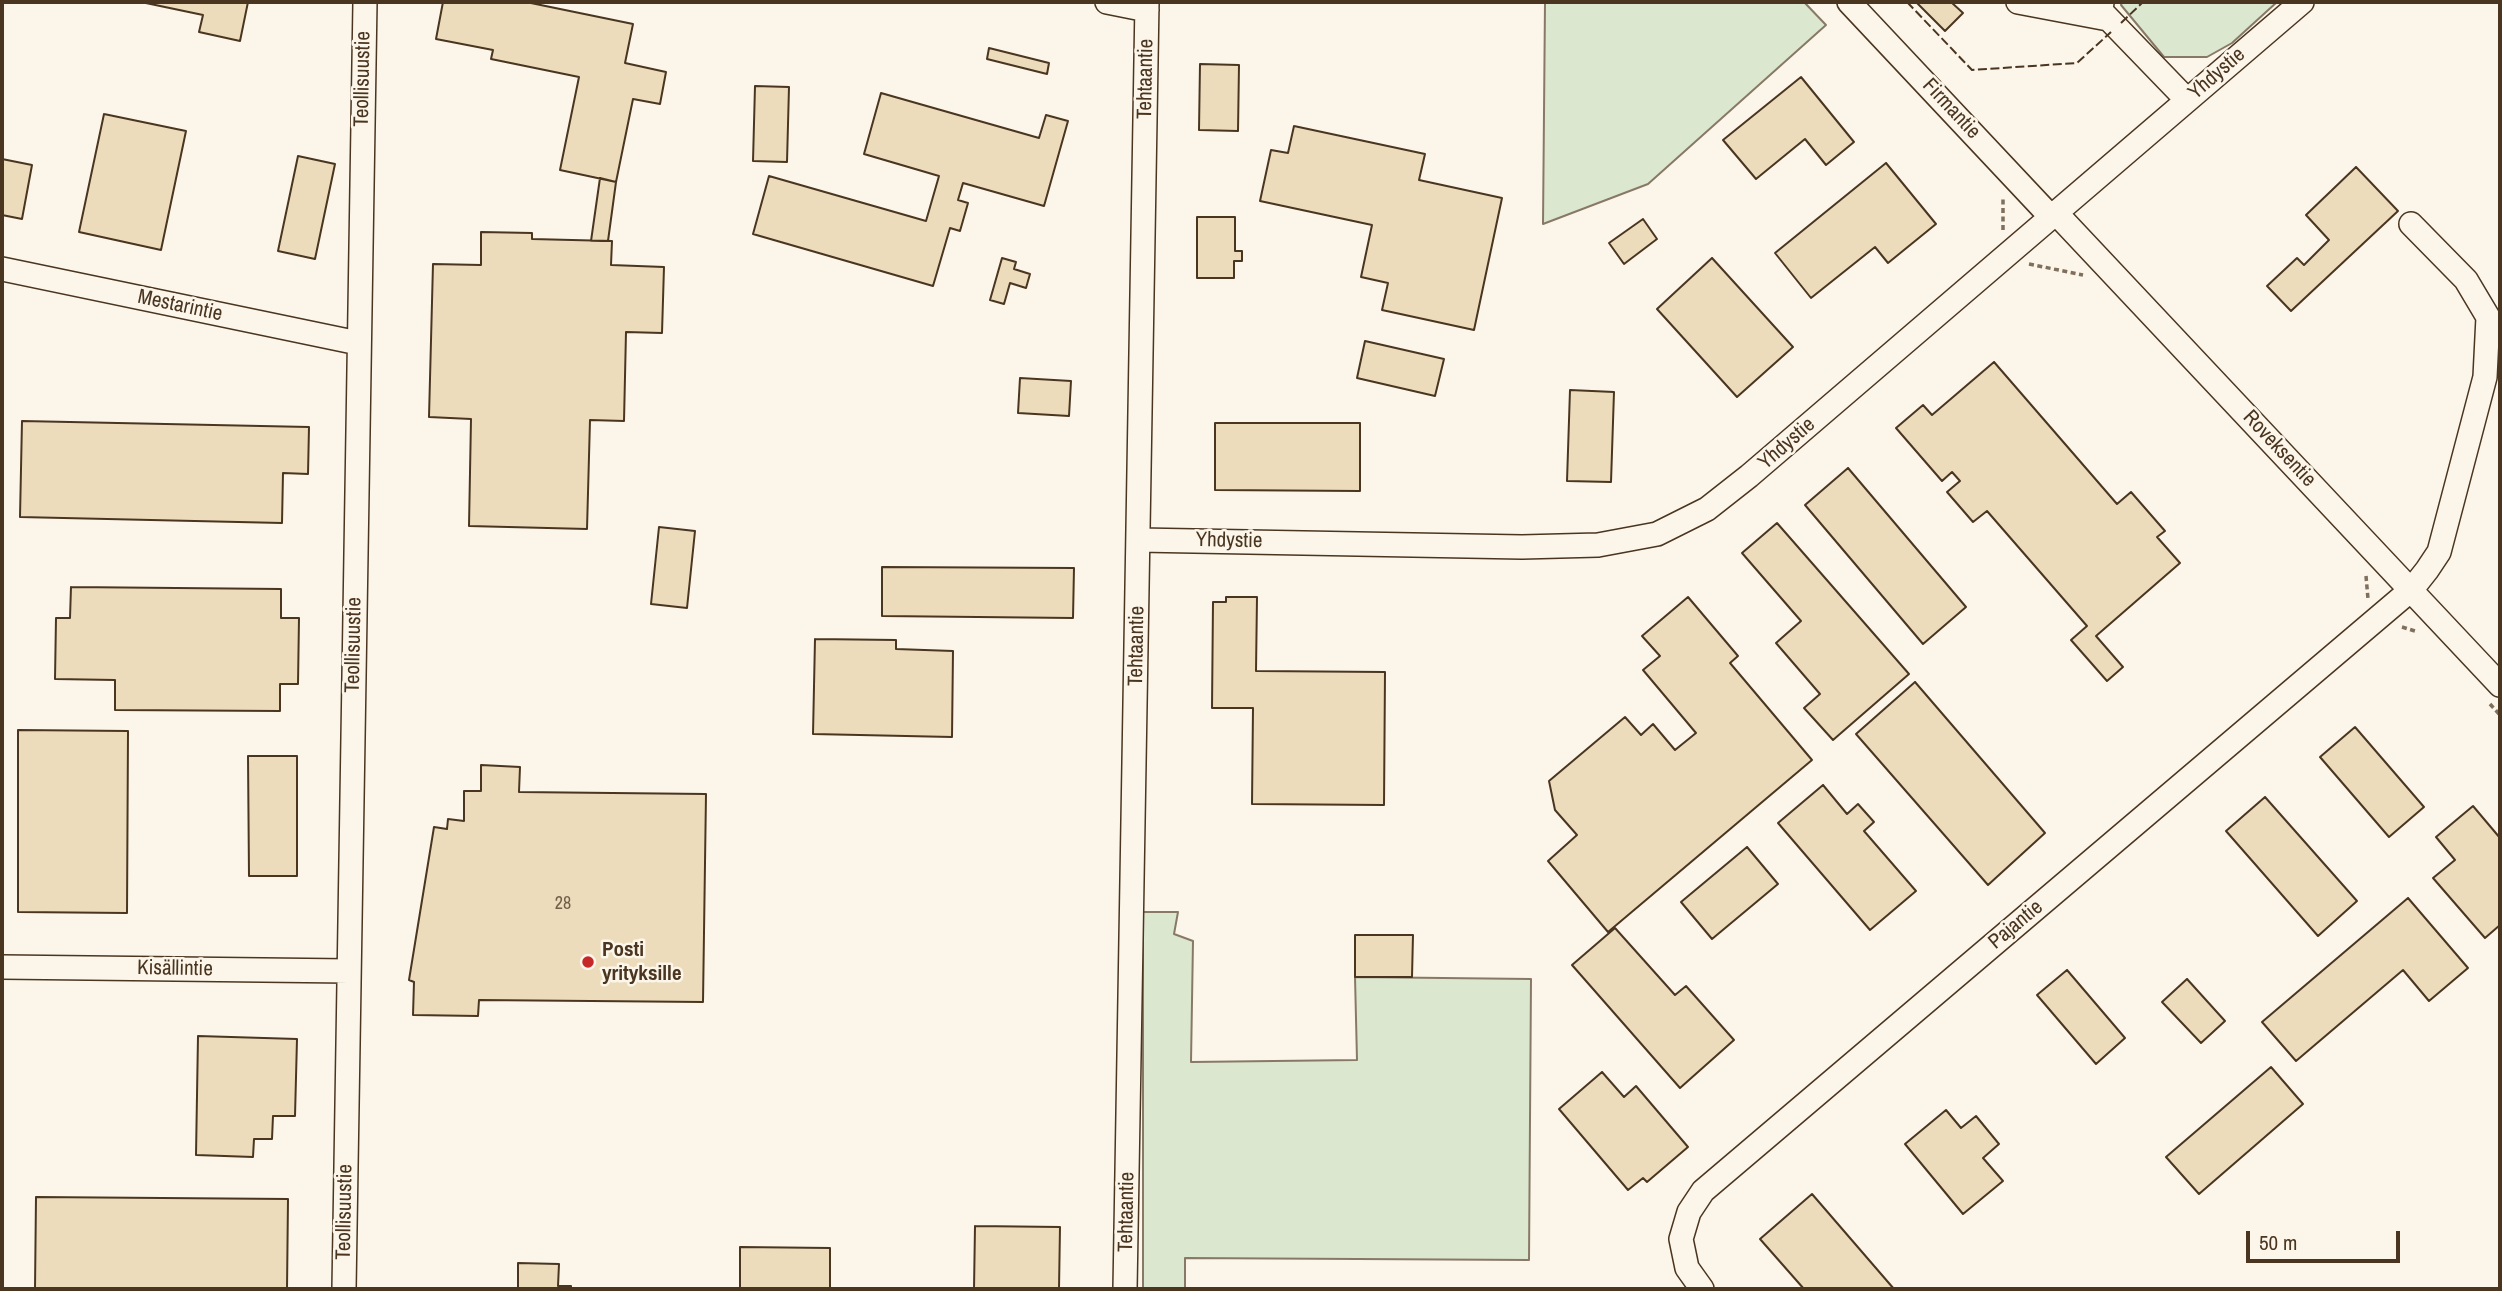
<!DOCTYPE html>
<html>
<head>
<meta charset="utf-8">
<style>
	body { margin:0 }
	#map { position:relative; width:2502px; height:1291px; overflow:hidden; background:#fbf6e9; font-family:"Archivo Narrow",sans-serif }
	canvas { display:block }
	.frame { position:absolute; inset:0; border:4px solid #4a3520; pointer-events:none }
	.scale { position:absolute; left:2246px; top:1231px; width:154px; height:32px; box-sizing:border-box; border:4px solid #4a3520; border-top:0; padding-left:9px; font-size:21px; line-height:24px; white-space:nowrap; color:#4a3520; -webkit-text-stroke:5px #fbf6e9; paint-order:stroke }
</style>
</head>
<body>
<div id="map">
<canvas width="2502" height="1291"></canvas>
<div class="frame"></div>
<div class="scale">50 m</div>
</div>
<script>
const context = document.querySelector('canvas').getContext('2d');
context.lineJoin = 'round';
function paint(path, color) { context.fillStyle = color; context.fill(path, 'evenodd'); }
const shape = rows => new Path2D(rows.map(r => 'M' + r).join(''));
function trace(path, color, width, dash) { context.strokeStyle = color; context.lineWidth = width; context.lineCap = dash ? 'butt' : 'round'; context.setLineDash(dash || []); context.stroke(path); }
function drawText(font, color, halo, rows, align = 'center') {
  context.font = font + ' "Archivo Narrow",sans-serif'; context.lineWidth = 5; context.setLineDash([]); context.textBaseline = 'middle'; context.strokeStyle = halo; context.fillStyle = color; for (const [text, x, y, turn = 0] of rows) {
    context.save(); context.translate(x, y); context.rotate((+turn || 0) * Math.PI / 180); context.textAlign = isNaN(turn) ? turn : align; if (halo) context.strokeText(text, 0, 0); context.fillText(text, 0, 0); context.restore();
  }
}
const green = shape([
	[1545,2,1804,2,1826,25,1648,184,1543,224,1545,2],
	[2122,2,2277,2,2232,43,2207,57,2164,57,2121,5,2122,2],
	[1143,912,1178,912,1174,934,1193,941,1191,1062,1357,1060,1355,977,1531,979,1529,1260,1185,1258,1185,1289,1143,1289,1143,912]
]);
const building = shape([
	[141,2,248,2,240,41,199,32,203,15,141,2],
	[443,2,526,2,633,24,625,63,666,72,660,104,633,99,616,182,560,170,579,77,491,59,493,50,436,39,443,2],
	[1916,2,1951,2,1963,13,1945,31,1916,2],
	[989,48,1049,63,1047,74,987,59,989,48],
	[1200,64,1239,65,1238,131,1199,130,1200,64],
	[1801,77,1854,142,1826,165,1805,139,1756,179,1723,140,1801,77],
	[755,86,789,87,787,162,753,161,755,86],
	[881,93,1039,138,1046,115,1068,121,1044,206,963,183,958,200,968,203,960,231,950,228,933,286,753,234,769,176,926,221,939,176,864,154,881,93],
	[104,114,186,131,161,250,79,232,104,114],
	[1294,126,1425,154,1419,180,1502,198,1474,330,1382,310,1388,283,1361,277,1372,225,1260,201,1271,150,1288,153,1294,126],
	[298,156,335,164,315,259,278,251,298,156],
	[2,159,32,165,22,219,2,215,2,159],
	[1886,163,1936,224,1888,263,1875,247,1811,298,1775,253,1886,163],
	[2356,167,2398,211,2291,311,2267,286,2297,258,2304,265,2329,240,2306,215,2356,167],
	[600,178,616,182,608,241,591,241,600,178],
	[1197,217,1235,217,1235,251,1242,251,1242,261,1234,261,1234,278,1197,278,1197,217],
	[1643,219,1657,239,1624,264,1609,243,1643,219],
	[481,232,532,233,532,239,612,241,611,265,664,267,662,333,626,332,624,421,590,420,587,529,469,526,471,419,429,417,433,264,481,265,481,232],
	[1002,258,1016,262,1014,269,1030,274,1026,288,1010,283,1004,304,990,300,1002,258],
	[1712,258,1793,347,1737,397,1657,309,1712,258],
	[1365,341,1444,359,1435,396,1357,378,1365,341],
	[1994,362,2117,504,2131,492,2165,531,2157,537,2180,563,2096,636,2123,667,2107,681,2071,640,2087,626,1987,511,1973,522,1947,492,1960,481,1952,472,1942,481,1896,428,1923,405,1932,415,1994,362],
	[1020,378,1071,381,1069,416,1018,413,1020,378],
	[1570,390,1614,392,1611,482,1567,481,1570,390],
	[22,421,309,427,308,474,283,473,282,523,20,517,22,421],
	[1215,423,1360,423,1360,491,1215,490,1215,423],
	[1848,468,1966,607,1923,644,1805,505,1848,468],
	[1777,523,1909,674,1833,740,1804,708,1820,694,1776,643,1801,621,1742,553,1777,523],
	[659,527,695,531,687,608,651,604,659,527],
	[882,567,1074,568,1073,618,882,616,882,567],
	[71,587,281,589,281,618,299,618,298,684,280,684,280,711,115,710,115,680,55,679,56,618,70,618,71,587],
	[1226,597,1257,597,1256,671,1385,672,1384,805,1252,804,1253,708,1212,708,1213,602,1226,602,1226,597],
	[1688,597,1738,656,1730,663,1812,760,1608,932,1548,861,1577,835,1555,810,1549,781,1625,717,1641,735,1653,724,1675,750,1696,733,1643,670,1660,656,1642,636,1688,597],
	[815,639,896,640,896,649,953,651,952,737,813,734,815,639],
	[1915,682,2045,833,1988,885,1856,734,1915,682],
	[2355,727,2424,807,2389,837,2320,757,2355,727],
	[18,730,128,731,127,913,18,912,18,730],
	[248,756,297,756,297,876,249,876,248,756],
	[481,765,520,767,519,792,706,794,703,1002,479,1000,478,1016,413,1015,414,982,409,980,434,827,447,829,448,819,464,821,464,791,481,791,481,765],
	[1823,785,1847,814,1858,804,1874,822,1864,831,1916,891,1870,930,1778,823,1823,785],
	[2265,797,2357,901,2318,936,2226,831,2265,797],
	[2473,806,2500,838,2500,925,2485,938,2433,878,2455,860,2436,837,2473,806],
	[1747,847,1778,884,1712,939,1681,902,1747,847],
	[2408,898,2468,968,2429,1001,2403,970,2296,1061,2262,1022,2408,898],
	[1615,928,1675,995,1686,986,1734,1040,1680,1088,1572,965,1615,928],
	[1355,935,1413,935,1412,977,1355,977,1355,935],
	[2067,970,2125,1038,2096,1064,2037,995,2067,970],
	[2187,979,2225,1021,2201,1043,2162,1002,2187,979],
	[198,1036,297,1039,295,1116,273,1116,272,1139,254,1139,253,1157,196,1155,198,1036],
	[2271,1067,2303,1104,2199,1194,2166,1157,2271,1067],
	[1602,1072,1624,1097,1636,1086,1688,1147,1647,1182,1643,1178,1628,1190,1559,1109,1602,1072],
	[1946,1110,1961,1128,1976,1116,1999,1144,1983,1158,2003,1181,1963,1214,1905,1144,1946,1110],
	[1812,1194,1894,1289,1804,1289,1760,1239,1812,1194],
	[36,1197,288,1199,287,1289,35,1289,36,1197],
	[975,1226,1060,1227,1059,1289,974,1289,975,1226],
	[740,1247,830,1248,830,1289,740,1289,740,1247],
	[518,1263,559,1264,558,1286,571,1286,571,1289,474,1289,518,1288,518,1263]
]);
const path = shape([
	[2003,230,2003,199],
	[2029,264,2083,275],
	[2366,576,2368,599],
	[2402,627,2418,632],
	[2490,704,2500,715]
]);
const minor = shape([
	[1107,2,1147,10],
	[1849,2,2051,217],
	[2018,2,2108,19],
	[2102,2,2101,11,2187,100],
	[2056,213,2500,685],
	[2,269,358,343],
	[1139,540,1522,547,1598,545,1657,534,1707,509,1749,476,2302,2],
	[2,967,349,971],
	[344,1289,365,2],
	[1125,1289,1147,2],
	[1702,1289,1687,1268,1681,1239,1689,1212,1703,1191,2412,589,2427,570,2439,552,2485,377,2488,317,2466,280,2411,224]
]);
const fence = shape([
	[1907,2,1972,70,2077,63,2111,32],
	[2121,23,2143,2]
]);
const markers = [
	[588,962,7,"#c62828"]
];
const numberNames = [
	["28",563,904]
];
const streetNames = [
	["Yhdystie",2217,74,-41],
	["Teollisuustie",363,79,-89],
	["Tehtaantie",1146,79,-89],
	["Firmantie",1951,109,47],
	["Mestarintie",180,306,12],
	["Yhdystie",1787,444,-41],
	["Roveksentie",2279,449,47],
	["Yhdystie",1229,541,1],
	["Teollisuustie",354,645,-89],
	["Tehtaantie",1137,646,-89],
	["Pajantie",2016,925,-40],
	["Kisällintie",175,969,1],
	["Teollisuustie",345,1212,-89],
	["Tehtaantie",1127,1212,-89]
];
const poiNames = [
	["Posti",602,950],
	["yrityksille",602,974]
];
paint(green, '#dce7d0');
trace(green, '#887966', 2);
paint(building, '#ecdcbc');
trace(building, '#4a3520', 2);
trace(minor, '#4a3520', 26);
trace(path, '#7f6f5c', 3.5, [5, 3.5]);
trace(minor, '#fbf6e9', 23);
trace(fence, '#4a3520', 2, [9, 3.5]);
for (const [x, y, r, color] of markers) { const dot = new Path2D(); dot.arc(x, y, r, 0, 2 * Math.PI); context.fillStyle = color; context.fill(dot); trace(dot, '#fbf6e9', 2.5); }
drawText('18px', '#725f47', null, numberNames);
drawText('21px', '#4a3520', '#fbf6e9', streetNames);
drawText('bold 21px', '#4a3520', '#fbf6e9', poiNames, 'left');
</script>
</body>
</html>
